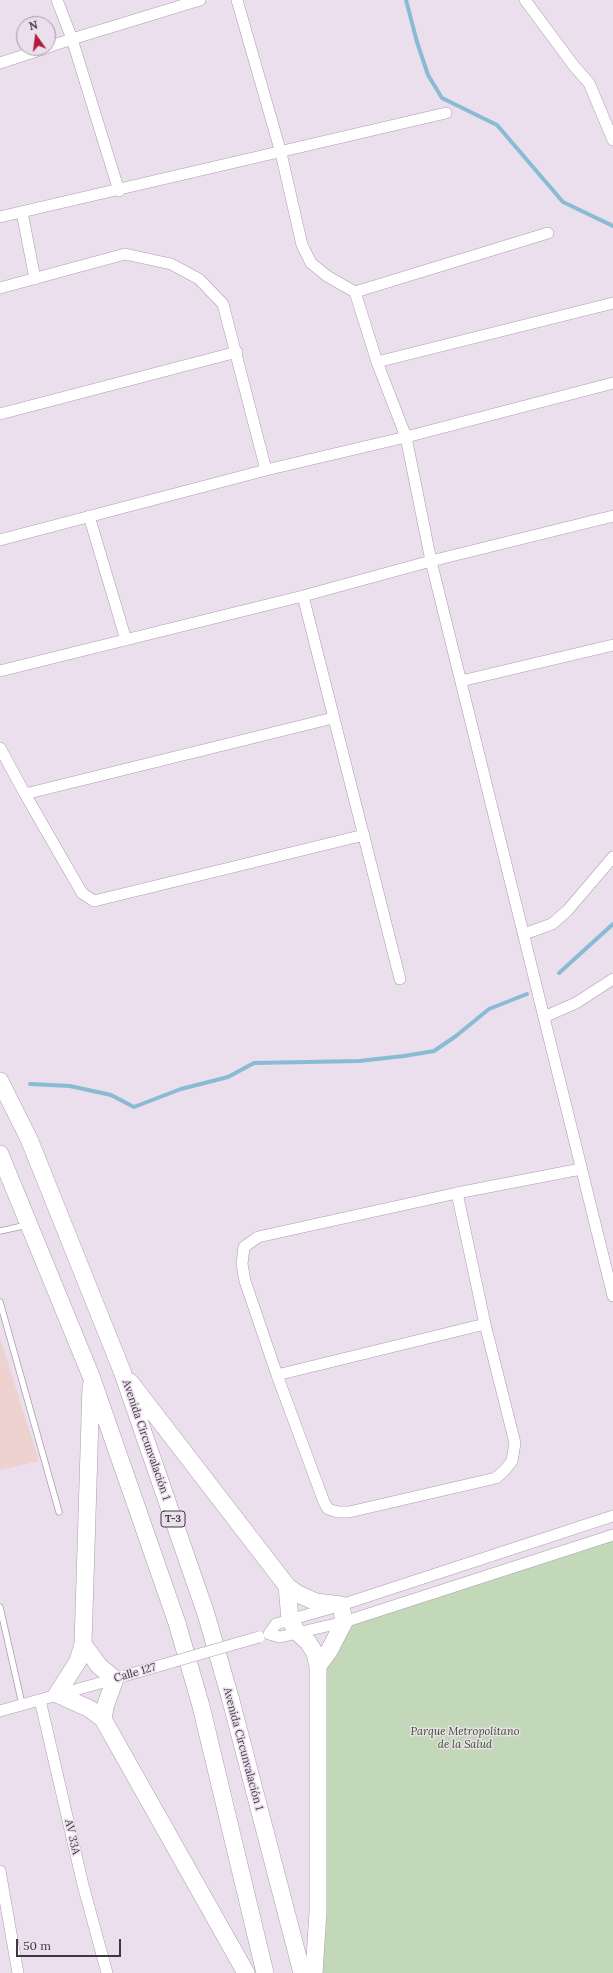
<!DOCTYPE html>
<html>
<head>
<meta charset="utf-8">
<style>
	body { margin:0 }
	#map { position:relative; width:613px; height:1973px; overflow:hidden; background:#ebdeed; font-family:Lora,serif }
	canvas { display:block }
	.north { position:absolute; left:16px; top:16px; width:40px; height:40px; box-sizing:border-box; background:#ebdeed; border:1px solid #a59ca7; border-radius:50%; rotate:346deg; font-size:11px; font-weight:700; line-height:16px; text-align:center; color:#3d383e }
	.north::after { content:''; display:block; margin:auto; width:14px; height:18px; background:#b11d3c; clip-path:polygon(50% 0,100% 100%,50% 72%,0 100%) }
	.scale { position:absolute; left:16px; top:1939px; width:105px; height:18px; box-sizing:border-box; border:2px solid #3d383e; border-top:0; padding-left:5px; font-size:12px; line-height:14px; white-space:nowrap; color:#3d383e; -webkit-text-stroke:3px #ebdeed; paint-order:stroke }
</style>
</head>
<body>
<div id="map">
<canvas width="613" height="1973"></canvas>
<div class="north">N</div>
<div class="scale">50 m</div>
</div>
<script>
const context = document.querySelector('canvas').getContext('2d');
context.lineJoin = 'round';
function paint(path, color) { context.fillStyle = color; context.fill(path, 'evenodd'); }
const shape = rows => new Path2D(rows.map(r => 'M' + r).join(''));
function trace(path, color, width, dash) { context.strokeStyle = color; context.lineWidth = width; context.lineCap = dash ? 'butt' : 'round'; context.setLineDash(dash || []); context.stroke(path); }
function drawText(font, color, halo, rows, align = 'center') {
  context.font = font + ' Lora,serif'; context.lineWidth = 3; context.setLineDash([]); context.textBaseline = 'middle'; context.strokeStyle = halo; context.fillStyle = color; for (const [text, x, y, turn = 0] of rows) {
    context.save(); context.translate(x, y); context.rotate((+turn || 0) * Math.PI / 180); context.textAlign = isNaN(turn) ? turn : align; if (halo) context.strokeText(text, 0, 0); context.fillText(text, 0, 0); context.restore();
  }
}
const industrial = shape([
	[0,1338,39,1461,0,1470]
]);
const green = shape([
	[613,1535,613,1973,314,1973,318,1666,344,1622]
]);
const stream = shape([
	[406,0,417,42,428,75,442,98,497,125,563,202,613,226],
	[559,973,613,924],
	[30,1084,70,1086,111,1095,134,1107,181,1089,228,1077,254,1063,359,1061,404,1056,434,1051,456,1036,489,1009,527,994]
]);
const lane = shape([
	[0,1231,27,1225],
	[0,1302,59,1512],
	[0,1607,22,1704]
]);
const street = shape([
	[237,0,281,153,302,245,311,263,327,276,355,292,377,362,406,437,431,561,613,1296],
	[525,0,574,66,589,83,613,140],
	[48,47,72,39,57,0],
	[0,63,46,48],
	[119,191,72,39,200,0],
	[22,212,35,279],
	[0,217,446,113],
	[0,288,125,254,171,264,199,279,223,304,266,470],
	[355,292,548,233],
	[377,362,613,303],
	[0,414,237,352],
	[89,516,126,640],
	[0,540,266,470,406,437,613,383],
	[303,596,431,561,613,516],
	[0,671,303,596,400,979],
	[461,681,613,645],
	[0,748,25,794,333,718],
	[25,794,82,893,94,901,364,835],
	[524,934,552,924,567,911,613,857],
	[544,1017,576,1003,613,979],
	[457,1193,485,1324,515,1443,512,1461,504,1471,496,1478,349,1512,338,1512,328,1509,324,1502,277,1375,245,1281,242,1264,244,1247,258,1237,457,1193,581,1169],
	[277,1375,485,1324],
	[269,1634,276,1624,341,1605,613,1516],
	[269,1634,280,1637,344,1622,613,1535],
	[40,1700,83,1885,107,1973],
	[0,1711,118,1678],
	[0,1871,18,1973]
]);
const primary = shape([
	[0,1081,29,1139,122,1371,206,1614,230,1697,302,1973],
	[0,1154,91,1376,177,1623,201,1706,265,1973],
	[130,1382,287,1586,298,1594,316,1602,341,1605,344,1622,329,1651,318,1666],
	[91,1386,83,1644,78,1661,57,1694,90,1709,103,1719,246,1973],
	[287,1586,290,1620,297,1632,308,1642,315,1653,318,1666,318,1912,314,1973],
	[83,1644,99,1666,115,1679,105,1707,103,1719]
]);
const streetBridge = shape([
	[124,1676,259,1637]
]);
const shields = [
	[173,1519,24]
];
const shieldNames = [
	["T-3",173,1519]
];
const streetNames = [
	["Avenida Circunvalación 1",146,1440,71],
	["Calle 127",135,1673,-16],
	["Avenida Circunvalación 1",243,1749,75],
	["AV 33A",72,1837,77]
];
const parkNames = [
	["Parque Metropolitano",465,1732],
	["de la Salud",465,1745]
];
paint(industrial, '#edd2d0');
paint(green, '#c3d7b9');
trace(stream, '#89bbd4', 4);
trace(lane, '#a99eac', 7);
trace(street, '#a99eac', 12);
trace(primary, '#a99eac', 18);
trace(lane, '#fff', 5.5);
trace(street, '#fff', 11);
trace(primary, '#fff', 17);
trace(streetBridge, '#a99eac', 12, []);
trace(streetBridge, '#fff', 11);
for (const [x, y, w] of shields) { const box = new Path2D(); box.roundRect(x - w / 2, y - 8, w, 16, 3); context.fillStyle = '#ebdeed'; context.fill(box); trace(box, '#3d383e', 1); }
drawText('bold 10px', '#3d383e', null, shieldNames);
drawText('11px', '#3d383e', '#ebdeed', streetNames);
drawText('italic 11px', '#31551d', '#ebdeed', parkNames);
</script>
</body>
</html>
